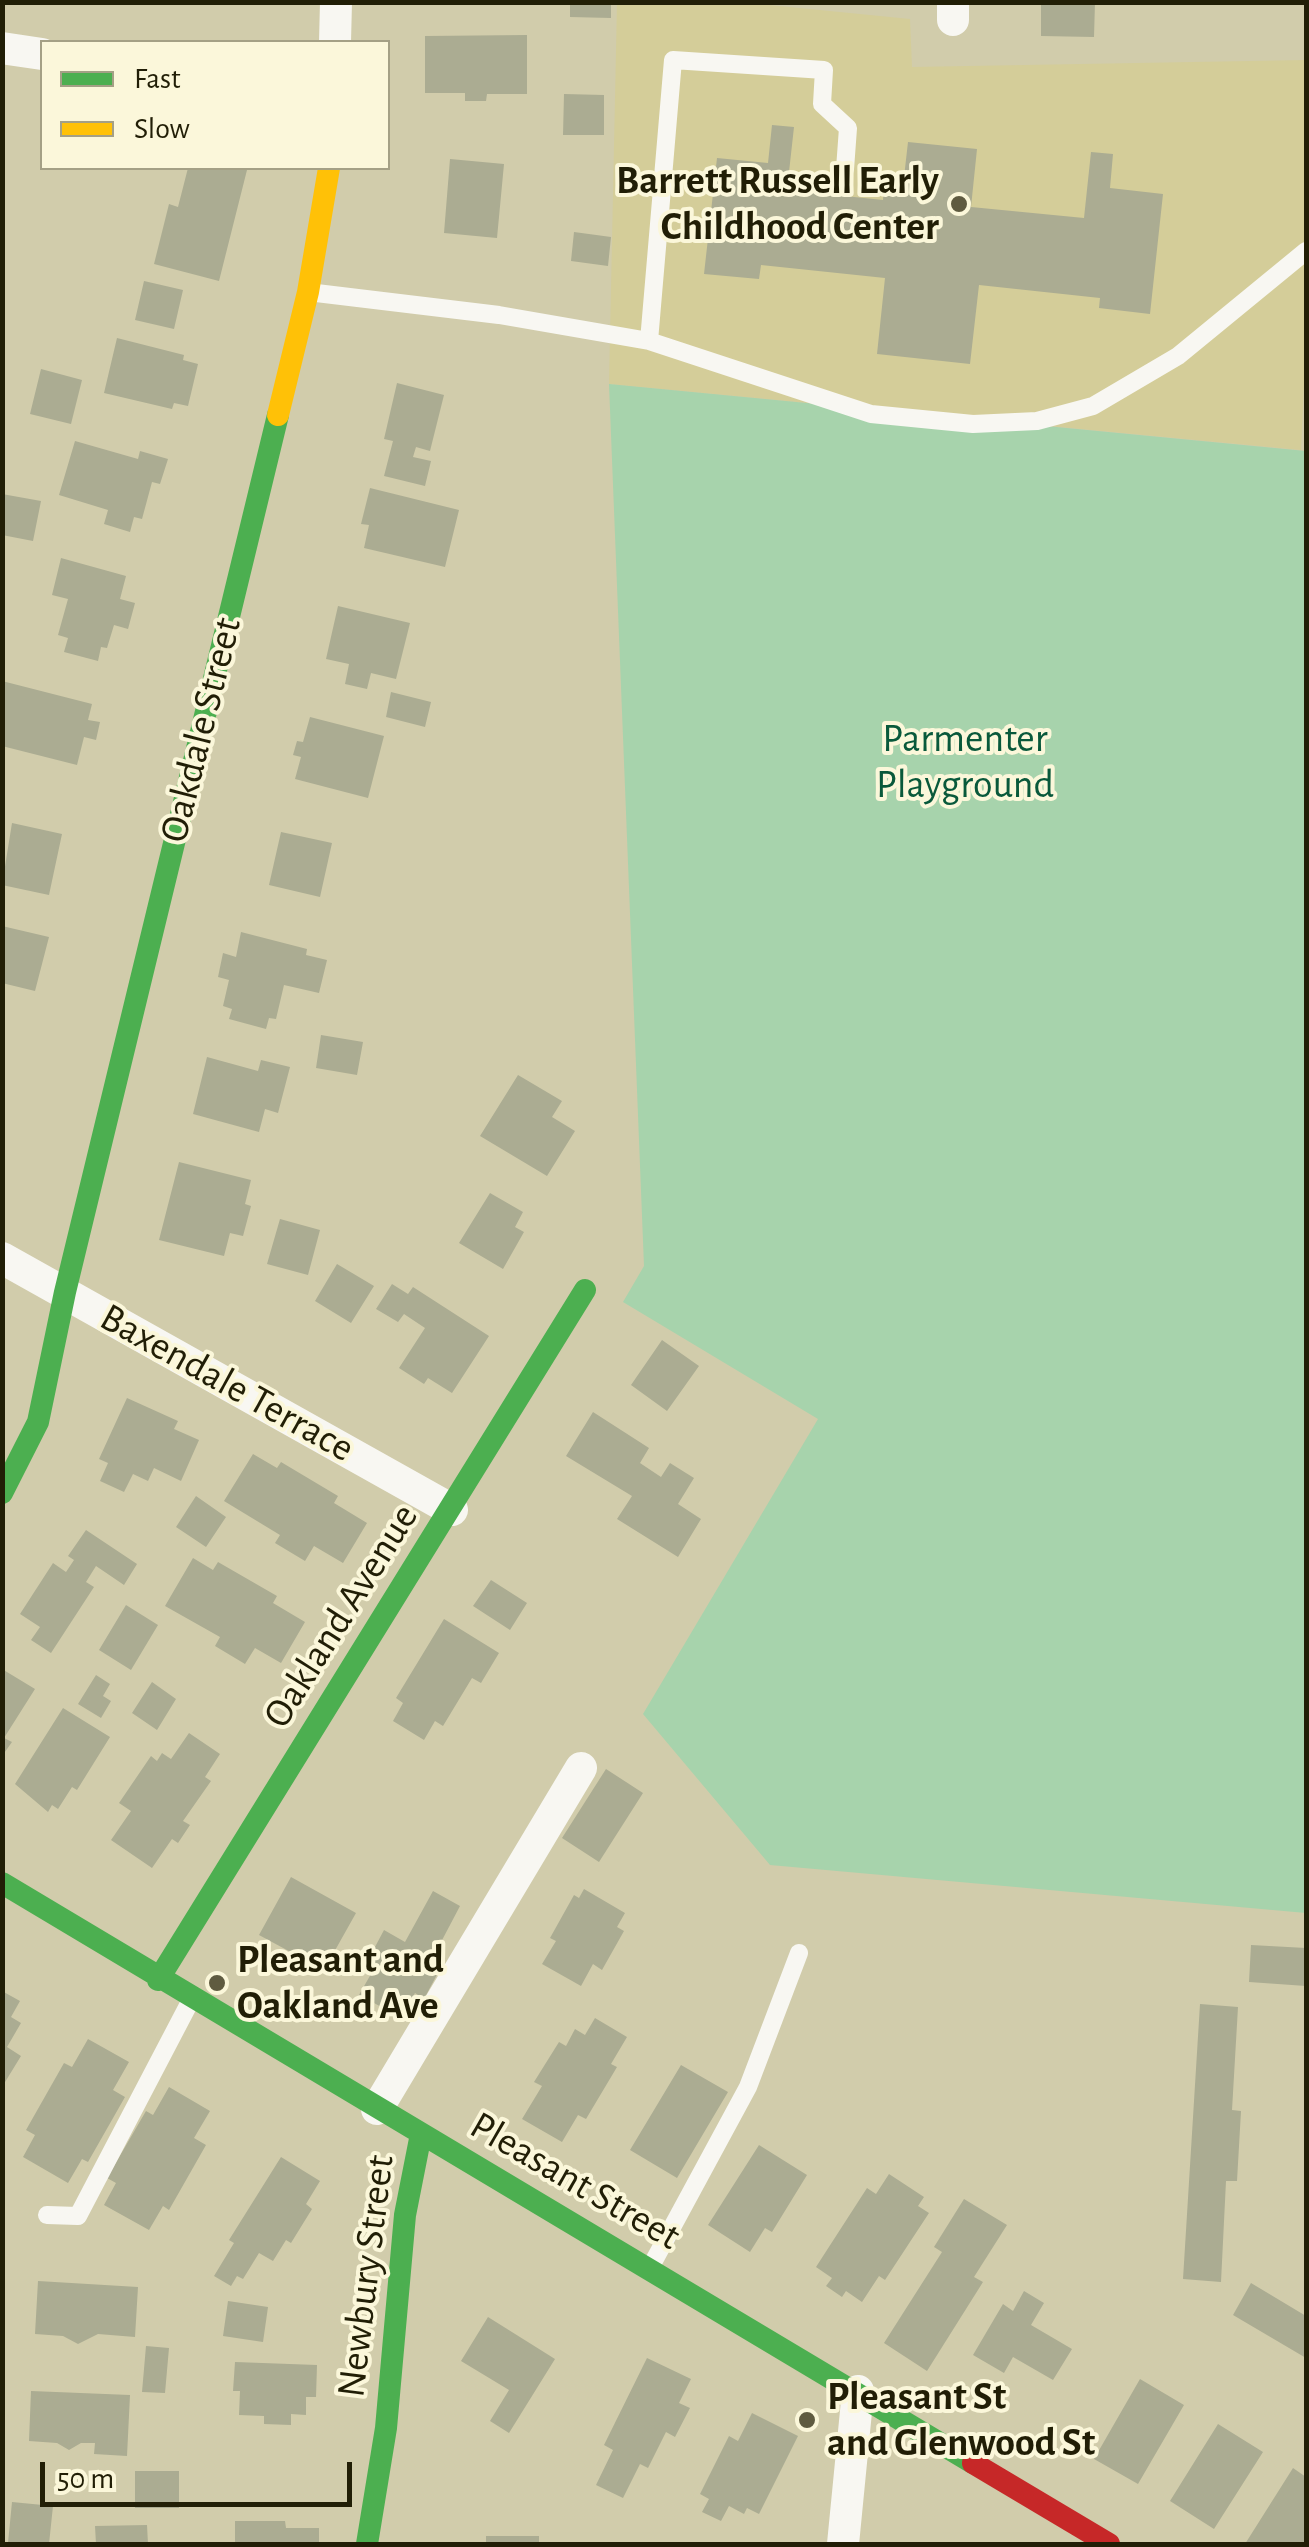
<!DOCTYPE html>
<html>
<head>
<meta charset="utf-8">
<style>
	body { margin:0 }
	#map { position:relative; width:1309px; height:2547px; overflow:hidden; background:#d1ccab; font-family:"Alegreya Sans",sans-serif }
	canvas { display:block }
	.frame { position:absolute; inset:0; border:5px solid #211e06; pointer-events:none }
	.legend { position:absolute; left:40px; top:40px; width:350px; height:130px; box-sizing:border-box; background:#fbf7da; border:2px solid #a4a085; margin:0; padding:12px 18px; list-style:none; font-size:30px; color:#211e06 }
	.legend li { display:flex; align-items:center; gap:20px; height:50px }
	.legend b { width:50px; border:2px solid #a4a085 }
	.scale { position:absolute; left:40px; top:2462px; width:312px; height:45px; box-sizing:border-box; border:5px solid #211e06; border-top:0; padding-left:12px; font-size:30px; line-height:35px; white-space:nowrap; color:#211e06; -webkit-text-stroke:8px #fbf7da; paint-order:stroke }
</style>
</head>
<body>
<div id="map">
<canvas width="1309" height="2547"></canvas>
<div class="frame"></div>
<ul class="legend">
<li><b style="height:12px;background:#4caf50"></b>Fast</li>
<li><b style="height:12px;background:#ffc107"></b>Slow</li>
</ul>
<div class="scale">50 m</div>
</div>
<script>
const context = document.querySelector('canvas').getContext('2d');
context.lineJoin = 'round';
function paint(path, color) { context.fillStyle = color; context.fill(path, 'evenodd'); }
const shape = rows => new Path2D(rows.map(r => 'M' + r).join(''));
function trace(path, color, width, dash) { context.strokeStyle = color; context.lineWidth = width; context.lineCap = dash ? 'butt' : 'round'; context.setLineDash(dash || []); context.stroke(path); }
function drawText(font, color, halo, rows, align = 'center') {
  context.font = font + ' "Alegreya Sans",sans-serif'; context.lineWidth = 8; context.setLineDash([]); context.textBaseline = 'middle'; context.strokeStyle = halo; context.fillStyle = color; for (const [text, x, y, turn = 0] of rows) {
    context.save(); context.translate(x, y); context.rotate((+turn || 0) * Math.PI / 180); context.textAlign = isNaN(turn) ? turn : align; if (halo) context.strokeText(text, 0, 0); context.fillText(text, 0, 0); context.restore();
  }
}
const built = shape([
	[617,3,749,3,910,19,912,67,1306,60,1306,340,1301,450,609,384]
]);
const green = shape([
	[609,384,1306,451,1306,1913,770,1865,643,1714,818,1419,623,1302,644,1266]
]);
const building = shape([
	[570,2,611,2,611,18,570,17],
	[1041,2,1095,2,1094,37,1041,36],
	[527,35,527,94,487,94,486,101,465,101,465,93,425,93,425,36],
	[564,94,604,95,604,135,563,135],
	[772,125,794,127,787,190,883,200,884,184,903,186,908,142,977,149,971,207,1084,218,1091,152,1113,154,1110,188,1163,194,1150,314,1099,308,1100,298,979,285,970,364,877,354,885,278,761,265,759,279,704,274,717,158,768,163],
	[450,159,504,164,497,238,444,233],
	[188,168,247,170,219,281,154,264,169,204,178,207],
	[574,232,611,237,608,266,571,261],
	[144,281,183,290,174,329,135,320],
	[117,338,184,355,183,360,198,364,188,406,174,403,172,409,104,393],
	[41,369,82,380,71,424,30,414],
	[397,383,444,395,430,451,416,447,413,457,431,461,425,486,384,476,393,441,384,439],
	[75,441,138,459,140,451,168,459,160,484,152,482,142,519,134,517,130,532,104,524,108,510,59,495],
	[370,488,459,510,445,567,364,548,369,525,361,524],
	[2,494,41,501,33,541,2,535],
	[61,558,126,576,120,599,135,603,128,629,114,625,107,648,101,647,98,661,64,652,68,638,58,635,68,599,52,595],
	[338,606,410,623,396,679,371,673,367,689,345,684,349,664,326,659],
	[2,681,92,704,88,720,100,722,96,740,84,737,77,765,2,746],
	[391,692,431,702,425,727,386,717],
	[310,717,384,736,368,798,295,779,301,757,293,755,297,741,303,742],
	[12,823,62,834,49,895,2,885],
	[281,832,332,843,320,897,269,885],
	[2,926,49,937,35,991,2,983],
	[241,932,307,949,306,955,327,960,319,993,284,985,276,1019,269,1018,266,1029,229,1019,232,1009,223,1006,229,980,218,977,223,953,236,957],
	[321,1035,363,1042,357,1075,316,1068],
	[207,1057,258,1071,261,1060,290,1067,278,1113,265,1109,259,1132,193,1114],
	[518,1075,562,1101,552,1117,575,1131,547,1176,480,1136],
	[179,1162,251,1180,245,1204,251,1206,243,1236,230,1233,224,1256,159,1240],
	[490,1193,523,1212,515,1227,524,1232,503,1269,459,1243],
	[280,1219,320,1230,308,1275,267,1264],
	[337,1264,374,1286,351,1323,315,1301],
	[392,1284,408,1294,413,1287,489,1336,452,1393,428,1378,424,1384,399,1368,425,1328,404,1314,398,1322,376,1309],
	[662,1340,699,1366,667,1411,631,1385],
	[127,1398,178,1421,174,1429,199,1440,181,1481,154,1468,148,1481,133,1474,124,1492,100,1481,108,1463,99,1459],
	[593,1412,649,1448,640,1463,661,1477,670,1463,694,1478,678,1504,701,1519,678,1557,617,1519,632,1496,566,1456],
	[253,1454,277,1468,281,1462,338,1496,334,1503,367,1523,343,1563,314,1546,305,1561,275,1543,280,1535,224,1501],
	[196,1496,226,1517,206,1547,176,1527],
	[86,1530,137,1564,124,1585,96,1566,86,1582,94,1587,51,1653,31,1640,40,1627,20,1614,53,1563,66,1572,74,1560,68,1556],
	[193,1558,213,1570,218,1562,277,1596,273,1603,305,1622,281,1663,255,1648,245,1664,215,1646,220,1637,165,1606],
	[491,1580,527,1603,510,1630,473,1606],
	[126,1605,158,1625,131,1670,99,1650],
	[444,1619,499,1653,481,1683,472,1678,443,1726,435,1721,424,1740,393,1721,403,1703,396,1698],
	[2,1669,35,1689,4,1738,12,1742,2,1756],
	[96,1675,110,1684,103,1696,111,1701,101,1718,78,1704],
	[152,1682,176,1699,157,1730,132,1713],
	[63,1708,110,1737,77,1790,72,1787,58,1809,52,1805,48,1812,15,1784],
	[189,1733,220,1754,205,1777,211,1781,183,1821,190,1825,178,1843,172,1839,152,1868,111,1840,131,1811,119,1803,151,1756,157,1761,162,1753,171,1759],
	[606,1769,643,1793,599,1862,562,1838],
	[291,1877,356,1913,324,1970,259,1935],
	[584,1889,625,1913,617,1927,624,1931,602,1970,593,1964,581,1986,542,1964,556,1941,550,1938,574,1895,579,1898],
	[433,1891,460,1906,430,1963,440,1969,424,1999,415,1993,402,2018,359,1995,375,1967,367,1962,384,1930,405,1942],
	[1251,1945,1306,1948,1306,1986,1249,1982],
	[2,1991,20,2001,11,2017,21,2023,7,2047,21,2056,2,2087],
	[1200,2004,1238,2007,1232,2110,1241,2111,1237,2181,1226,2181,1221,2282,1183,2279],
	[595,2018,627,2037,611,2064,617,2067,586,2119,578,2115,562,2142,522,2119,542,2086,534,2082,559,2042,566,2046,575,2029,585,2035],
	[88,2039,129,2062,113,2090,125,2097,88,2162,82,2159,68,2183,23,2157,35,2135,26,2130,64,2063,72,2067],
	[681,2065,728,2092,677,2178,630,2150],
	[169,2087,210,2111,194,2138,206,2145,169,2210,163,2206,149,2230,104,2205,116,2183,107,2178,146,2111,153,2115],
	[759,2145,807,2175,772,2232,765,2228,750,2252,708,2225],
	[281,2157,320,2181,306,2204,312,2209,291,2243,286,2240,273,2261,259,2253,243,2279,237,2276,231,2286,214,2276,234,2243,229,2240],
	[889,2174,924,2197,918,2206,929,2213,885,2280,879,2276,862,2302,846,2291,842,2297,826,2286,832,2278,816,2267,867,2188,876,2194],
	[964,2199,1007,2225,974,2277,983,2282,927,2371,884,2343,942,2252,934,2247],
	[38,2281,138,2287,135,2337,98,2334,78,2344,63,2336,35,2334],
	[1251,2283,1306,2316,1306,2358,1233,2315],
	[1024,2291,1044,2303,1031,2325,1072,2349,1053,2380,1013,2357,1004,2373,973,2355,1003,2304,1013,2311],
	[228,2301,268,2307,263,2342,223,2336],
	[488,2317,555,2359,509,2433,490,2421,509,2390,461,2361],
	[146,2346,169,2348,165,2393,142,2392],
	[647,2358,691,2379,679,2403,690,2408,675,2437,666,2432,648,2468,640,2464,623,2498,596,2485,613,2450,604,2445],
	[235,2362,317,2365,316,2397,306,2397,306,2415,291,2414,291,2425,264,2424,264,2416,239,2415,240,2391,233,2391],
	[1140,2379,1184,2405,1138,2484,1094,2459],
	[31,2391,130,2395,127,2456,94,2454,95,2443,81,2443,69,2450,57,2443,29,2441],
	[752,2413,798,2436,759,2514,747,2508,744,2514,729,2506,721,2521,702,2512,709,2499,700,2494,729,2436,738,2441],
	[1218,2424,1263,2452,1214,2529,1170,2501],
	[1293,2468,1306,2477,1306,2544,1245,2544],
	[135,2471,179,2471,179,2508,135,2508],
	[12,2502,53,2506,49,2544,8,2543],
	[235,2521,285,2521,286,2528,319,2528,319,2544,235,2544],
	[147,2525,148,2544,96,2544,95,2526],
	[486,2536,539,2536,539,2544,486,2544]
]);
const lane = shape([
	[308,292,499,315,649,341,673,60,824,70,822,104,848,128,845,169],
	[649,341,871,414,973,424,1037,421,1093,406,1178,356,1306,251],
	[47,2215,78,2216,191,2000],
	[650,2268,748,2087,799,1953]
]);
const street = shape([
	[953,20,953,2],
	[335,42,336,2],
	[2,48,42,54],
	[2,1258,452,1510],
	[377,2109,581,1768],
	[843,2544,858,2391]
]);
const fast = shape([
	[2,1493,38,1422,65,1292,278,415],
	[2,1883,973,2463],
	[158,1980,585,1290],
	[367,2544,386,2428,405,2215,421,2134]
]);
const slow = shape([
	[278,415,308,292,329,168]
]);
const jam = shape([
	[973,2463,1109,2544]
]);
const markers = [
	[959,204,10,"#5f5b40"],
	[217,1983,10,"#5f5b40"],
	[807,2420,10,"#5f5b40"]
];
const poiNames = [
	["Barrett Russell Early",939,181,"right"],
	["Childhood Center",939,227,"right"],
	["Pleasant and",237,1960],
	["Oakland Ave",237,2006],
	["Pleasant St",827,2397],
	["and Glenwood St",827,2443]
];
const streetNames = [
	["Oakdale Street",201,730,-76],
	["Baxendale Terrace",227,1383,29],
	["Oakland Avenue",341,1616,-58],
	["Pleasant Street",575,2181,30],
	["Newbury Street",366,2276,-83]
];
const parkNames = [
	["Parmenter",965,739],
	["Playground",965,785]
];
paint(built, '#d4cd99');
paint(green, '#a7d3ac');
paint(building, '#abac92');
trace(lane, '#f8f7f2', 18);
trace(street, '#f8f7f2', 32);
trace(fast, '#4caf50', 22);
trace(slow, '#ffc107', 22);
trace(jam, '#c62828', 22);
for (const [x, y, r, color] of markers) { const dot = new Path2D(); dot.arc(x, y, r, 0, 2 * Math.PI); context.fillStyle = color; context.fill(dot); trace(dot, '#fbf7da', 4); }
drawText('bold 40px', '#211e06', '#fbf7da', poiNames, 'left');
drawText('40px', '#211e06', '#fbf7da', streetNames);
drawText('40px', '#09593b', '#fbf7da', parkNames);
</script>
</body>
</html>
